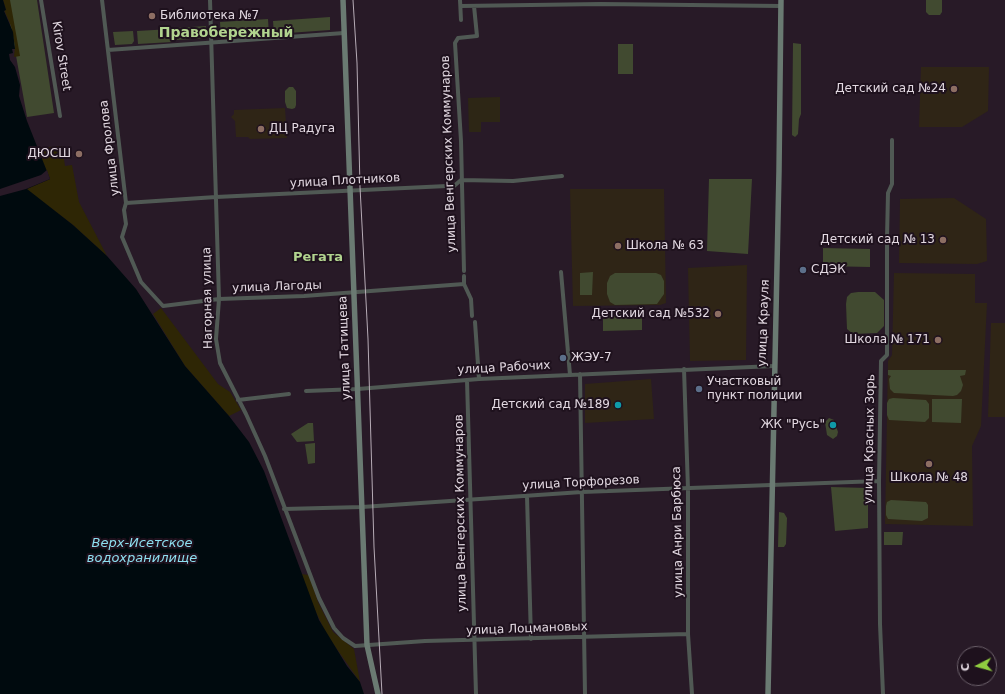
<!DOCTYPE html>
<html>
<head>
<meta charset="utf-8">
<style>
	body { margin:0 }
	#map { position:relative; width:1005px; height:694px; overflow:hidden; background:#281a27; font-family:"DejaVu Sans",sans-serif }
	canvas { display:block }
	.north { position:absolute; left:957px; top:646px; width:40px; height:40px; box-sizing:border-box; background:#1e111d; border:1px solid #6c616b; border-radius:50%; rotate:264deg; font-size:11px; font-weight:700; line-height:16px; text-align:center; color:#e2d8e1 }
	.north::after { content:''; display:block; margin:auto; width:14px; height:18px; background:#90cd40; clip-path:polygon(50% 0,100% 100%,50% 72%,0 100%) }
</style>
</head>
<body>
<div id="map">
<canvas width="1005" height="694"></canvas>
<div class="north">С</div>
</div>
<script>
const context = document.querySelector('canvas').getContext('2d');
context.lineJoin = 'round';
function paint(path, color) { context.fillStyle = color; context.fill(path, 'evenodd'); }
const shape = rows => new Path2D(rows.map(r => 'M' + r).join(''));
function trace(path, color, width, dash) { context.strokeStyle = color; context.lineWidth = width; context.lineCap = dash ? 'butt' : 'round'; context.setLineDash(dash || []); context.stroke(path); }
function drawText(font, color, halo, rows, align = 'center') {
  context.font = font + ' "DejaVu Sans",sans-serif'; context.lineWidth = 4; context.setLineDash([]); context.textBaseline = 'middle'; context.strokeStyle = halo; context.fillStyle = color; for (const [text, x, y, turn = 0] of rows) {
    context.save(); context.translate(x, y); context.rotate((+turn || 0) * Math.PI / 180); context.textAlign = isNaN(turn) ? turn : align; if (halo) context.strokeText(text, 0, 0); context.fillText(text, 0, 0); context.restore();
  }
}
const industrial = shape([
	[500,97,500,122,481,122,481,132,469,132,468,98]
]);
const education = shape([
	[921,67,989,67,988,111,962,127,919,127],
	[285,108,287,138,250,139,248,137,236,137,235,121,231,117,234,114,234,110],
	[570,189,664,189,666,303,660,305,573,306],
	[954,198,986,219,987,261,977,264,899,263,900,199],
	[747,265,746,360,690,361,688,268],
	[894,273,975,274,975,303,987,303,981,426,972,446,973,526,885,524,888,361,892,355],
	[991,323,1005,323,1005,417,988,417],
	[651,379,654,419,585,423,585,384]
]);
const green = shape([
	[6,0,37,0,54,113,27,117],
	[926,0,942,0,942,12,940,15,929,15,926,12],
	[330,17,330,30,274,34,273,21],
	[268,19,269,35,221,38,220,22],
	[206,26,207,38,177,40,176,28],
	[171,29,172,42,138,44,137,31],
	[133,31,134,41,132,44,115,45,113,32],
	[793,43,801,44,801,114,799,119,798,134,795,137,792,135],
	[618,44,633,44,633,74,618,74],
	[289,87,293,87,296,91,296,105,295,108,292,109,287,108,285,102,285,91],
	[709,179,752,179,748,254,707,251],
	[823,248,870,249,870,267,823,266],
	[593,272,592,295,580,295,580,273],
	[615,273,656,273,661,275,664,281,664,294,657,304,615,305,610,302,607,294,607,283,610,276],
	[858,292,875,292,884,300,884,326,877,333,853,334,847,329,846,304,847,297,851,293],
	[642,312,642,330,603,331,603,313],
	[888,370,966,370,965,375,960,376,963,385,961,391,957,395,953,396,894,393,890,389,889,379,891,376,888,375],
	[893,398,926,400,929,404,929,418,925,422,889,420,887,415,887,403,889,399],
	[932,399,962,399,961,423,932,422],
	[829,418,834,420,838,432,837,436,833,439,827,435,825,422],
	[308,423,313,423,314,441,297,442,291,434],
	[315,443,315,463,308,464,305,444],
	[831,487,868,488,868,528,835,531],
	[891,500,926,502,928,505,928,518,922,521,888,519,886,515,886,506,887,502],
	[779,512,784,513,787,518,786,544,784,547,778,547],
	[884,532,903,532,902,545,884,545]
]);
const sand = shape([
	[3,0,10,0,20,56,14,57,15,46,11,26,4,10,6,10],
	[62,146,65,166,72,165,79,202,107,256,73,225,26,189,50,179,37,148],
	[161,308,218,384,230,392,241,410,229,416,185,366,153,314],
	[301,574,309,575,318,602,333,632,354,649,360,682,327,635,311,602]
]);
const water = shape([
	[0,0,3,0,6,10,4,11,13,32,15,49,12,49,13,53,9,54,10,60,15,67,20,85,19,96,27,121,50,179,27,189,73,225,107,256,136,289,185,366,229,416,249,442,264,471,319,620,347,666,360,682,364,694,0,694]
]);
const pier = shape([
	[47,170,50,179,26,189,0,196,0,189,41,175]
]);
const street = shape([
	[41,0,60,116],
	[102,0,126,203,124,210,126,224,122,237,141,282,163,306,219,299,304,296,464,284],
	[210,0,219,299,216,339,220,363,246,414,265,456,319,598,334,628,343,638,355,646,425,641,688,634],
	[460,0,461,20],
	[461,6,601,4,781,6],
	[108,50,344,33],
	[126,203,216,197,447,186,454,186,461,180,513,181,562,176],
	[464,271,461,141,455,43,458,38,477,36,474,6],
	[561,272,570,375],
	[464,276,464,284,471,299,472,316],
	[475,322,479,379],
	[684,369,688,489,688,634,692,694],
	[580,374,585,694],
	[467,380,476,694],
	[306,391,358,389,479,379,774,366],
	[238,400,289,394],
	[527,496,531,639],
	[284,509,362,507,582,492,879,481],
	[883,694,880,624,879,481,881,361,887,355,887,238,888,193,892,184,892,140]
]);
const secondary = shape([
	[343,0,367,645,378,694],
	[768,694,779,171,781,0]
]);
const tram = shape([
	[353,0,357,63,360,187,368,339,374,547,382,694]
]);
const markers = [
	[152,16,4,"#8d6e63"],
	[954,89,4,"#8d6e63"],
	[261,129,4,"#8d6e63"],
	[79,154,4,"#8d6e63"],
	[943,240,4,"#8d6e63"],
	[618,246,4,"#8d6e63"],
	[803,270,4,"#5c6f8a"],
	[718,314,4,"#8d6e63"],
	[938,340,4,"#8d6e63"],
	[563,358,4,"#5c6f8a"],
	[699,389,4,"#5c6f8a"],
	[618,405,4,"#0f9aa8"],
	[833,425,4,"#0f9aa8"],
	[929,464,4,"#8d6e63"]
];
const poiNames = [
	["Библиотека №7",160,16,"left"],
	["Детский сад №24",946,89],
	["ДЦ Радуга",269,129,"left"],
	["ДЮСШ",71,154],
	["Детский сад № 13",935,240],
	["Школа № 63",626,246,"left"],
	["СДЭК",811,270,"left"],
	["Детский сад №532",710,314],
	["Школа № 171",930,340],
	["ЖЭУ-7",571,358,"left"],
	["Участковый",707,382,"left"],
	["пункт полиции",707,396,"left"],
	["Детский сад №189",610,405],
	["ЖК \"Русь\"",825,425],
	["Школа № 48",929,478,"center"]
];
const streetNames = [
	["Kirov Street",61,56,81],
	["улица Фролова",110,148,-97],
	["улица Венгерских Коммунаров",449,154,-92],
	["улица Плотников",345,181,-3],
	["улица Лагоды",277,287,-2],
	["Нагорная улица",208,298,-91],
	["улица Крауля",764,323,-88],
	["улица Татищева",345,348,-92],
	["улица Рабочих",504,368,-3],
	["улица Красных Зорь",870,439,-89],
	["улица Торфорезов",581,483,-3],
	["улица Венгерских Коммунаров",461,513,-91],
	["улица Анри Барбюса",678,532,-91],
	["улица Лоцмановых",527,629,-2]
];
const neighbourhoodNames = [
	["Регата",318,258]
];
const waterNames = [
	["Верх-Исетское",142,544],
	["водохранилище",142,559]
];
const quarterNames = [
	["Правобережный",226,33]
];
paint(industrial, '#2d2615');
paint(education, '#2f2516');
paint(green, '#414a30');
paint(sand, '#2e2605');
paint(water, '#000a0e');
paint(pier, '#281a27');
trace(street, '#505954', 4);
trace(secondary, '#6a7a72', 5.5);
trace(tram, '#b7acb6', 1);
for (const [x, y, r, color] of markers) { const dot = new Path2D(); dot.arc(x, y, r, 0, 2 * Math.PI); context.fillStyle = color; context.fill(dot); trace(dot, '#1e111d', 1.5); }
drawText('12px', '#e2d8e1', '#1e111d', poiNames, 'right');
drawText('12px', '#e2d8e1', '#1e111d', streetNames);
drawText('bold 13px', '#b2d48f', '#1e111d', neighbourhoodNames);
drawText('italic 13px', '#8edff0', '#1e111d', waterNames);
drawText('bold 14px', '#b2d48f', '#1e111d', quarterNames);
</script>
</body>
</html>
